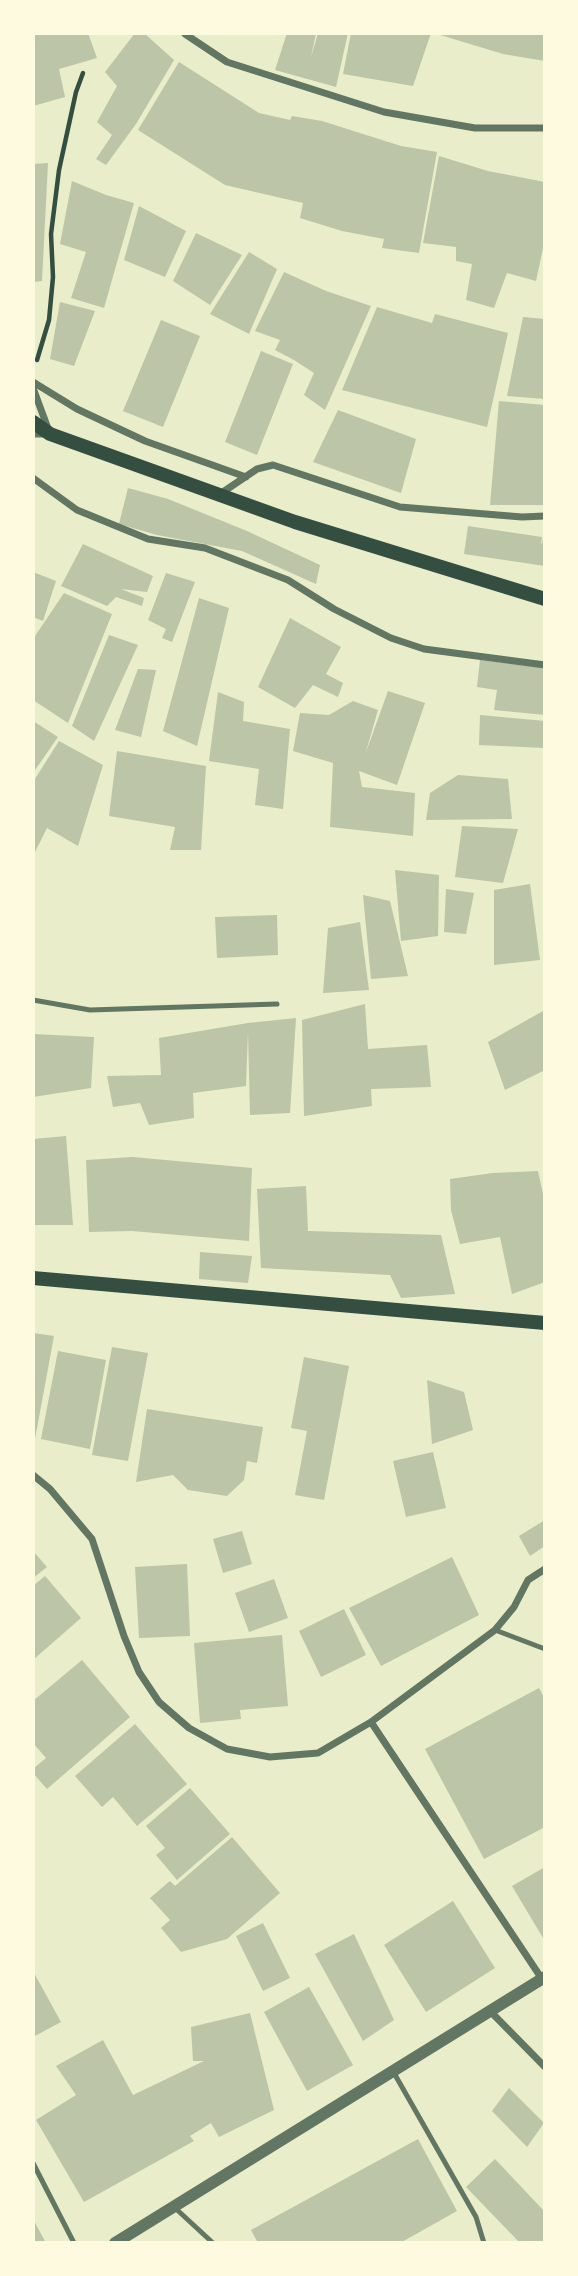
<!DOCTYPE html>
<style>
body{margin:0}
#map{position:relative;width:578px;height:2276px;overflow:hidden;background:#e9edc9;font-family:Poppins,sans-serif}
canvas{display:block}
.frame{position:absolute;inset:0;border:35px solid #fefae0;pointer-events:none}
</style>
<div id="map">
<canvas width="578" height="2276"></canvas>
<div class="frame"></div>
</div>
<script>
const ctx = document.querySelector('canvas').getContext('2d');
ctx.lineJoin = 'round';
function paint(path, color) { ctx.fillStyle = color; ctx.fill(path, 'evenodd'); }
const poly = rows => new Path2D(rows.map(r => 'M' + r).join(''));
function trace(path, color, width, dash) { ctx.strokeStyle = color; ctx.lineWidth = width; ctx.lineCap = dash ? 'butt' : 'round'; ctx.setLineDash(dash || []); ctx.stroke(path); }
const building = poly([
 [36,33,88,33,97,58,59,69,65,97,33,106,33,34],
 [135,33,144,33,174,60,136,124,106,165,96,159,112,135,97,122,117,86,105,72],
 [287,33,316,33,311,57,318,33,348,33,336,87,275,70],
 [351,33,431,33,413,86,343,74],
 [545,33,545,61,503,54,437,34],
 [179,62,259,113,290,120,292,116,322,121,401,146,437,152,419,253,382,248,384,239,342,231,300,218,303,203,225,185,138,130],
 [439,156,488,171,545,182,545,239,536,281,507,273,494,308,466,300,472,264,456,261,456,247,423,243],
 [48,163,42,281,33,282,33,164],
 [72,181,106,195,134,203,104,308,71,298,86,252,60,244],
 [139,206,186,231,165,277,124,260],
 [196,233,242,255,210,305,173,281],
 [249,252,277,269,249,334,210,314],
 [284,272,326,291,371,306,325,410,304,395,314,373,294,360,275,350,280,340,255,331],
 [60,302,95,311,74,366,50,359],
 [377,307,432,323,435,314,508,333,487,427,342,390],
 [523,317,545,319,545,399,507,396],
 [161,320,200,336,163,427,123,411],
 [261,351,293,364,257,455,225,442],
 [499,401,545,405,545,505,490,505],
 [338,410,416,439,401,493,313,462],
 [128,488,168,499,247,531,320,565,316,584,242,551,157,535,119,524],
 [468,526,542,537,541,545,545,534,545,566,464,554],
 [83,544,153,576,147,592,121,589,144,598,142,606,116,597,107,606,61,586],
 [33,572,56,581,43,621,33,617],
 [166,573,195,582,172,642,162,638,166,629,148,620],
 [64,593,112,614,68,723,33,700,33,639],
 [199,598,229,608,197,746,163,731],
 [290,618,341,647,326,674,343,683,338,697,313,685,295,708,258,687],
 [109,635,138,645,94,741,72,726],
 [480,660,545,668,545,715,494,710,497,690,477,687],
 [138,669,156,670,141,737,115,730],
 [388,691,425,703,397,785,359,771,362,787,415,793,413,836,330,827,333,763,293,751,300,713,329,715,353,701,378,710,365,755],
 [218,692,244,702,243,721,290,729,283,809,255,805,259,769,209,761],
 [480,715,545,721,545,748,479,745],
 [33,721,58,737,33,773],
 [59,741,103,765,78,846,47,828,33,856,33,782],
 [117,751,206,766,201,850,170,850,175,827,109,816],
 [458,775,508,779,512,819,426,820,430,793],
 [462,826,518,829,503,883,455,877],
 [395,870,439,875,438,936,401,941],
 [530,884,540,960,494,965,494,890],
 [446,889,474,893,466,934,444,932],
 [363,895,390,901,408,976,371,979],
 [277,915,278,955,217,958,215,917],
 [360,922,369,990,323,993,328,928],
 [365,1004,368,1049,427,1045,431,1087,371,1089,372,1106,304,1116,302,1020],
 [543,1011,545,1070,505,1090,488,1042],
 [296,1018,290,1113,250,1115,248,1032,246,1086,193,1093,194,1118,149,1125,140,1103,113,1107,107,1076,161,1075,159,1038,248,1023],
 [33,1034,94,1037,91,1088,33,1097],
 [66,1136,73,1225,33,1225,33,1139],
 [133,1157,252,1168,249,1241,132,1231,89,1232,86,1160],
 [538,1171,545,1203,545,1282,512,1294,500,1237,460,1244,451,1210,450,1179,493,1173],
 [306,1186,308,1231,441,1235,455,1294,401,1298,390,1275,261,1268,257,1189],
 [200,1252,252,1256,248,1283,199,1279],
 [33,1333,54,1336,35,1439,33,1439],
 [112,1347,148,1353,128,1461,92,1455],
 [58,1351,106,1360,90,1449,41,1439],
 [304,1357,349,1366,324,1500,295,1495,307,1431,291,1428],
 [427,1380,464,1392,473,1430,432,1444],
 [147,1409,263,1427,257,1463,247,1461,244,1480,227,1496,188,1490,173,1475,136,1482],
 [433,1452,446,1508,406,1517,393,1461],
 [545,1520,545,1546,530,1556,519,1536],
 [242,1531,252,1564,223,1573,213,1539],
 [33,1551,47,1567,33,1578],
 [452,1557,479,1615,381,1666,349,1608],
 [187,1564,190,1636,139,1638,135,1567],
 [45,1576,81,1618,33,1660,33,1586],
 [274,1579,288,1618,249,1632,235,1593],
 [344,1609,366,1655,321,1677,299,1631],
 [282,1635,288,1706,240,1710,241,1719,200,1723,194,1643],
 [82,1660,130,1717,47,1789,33,1773,33,1769,46,1758,33,1743,33,1701],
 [539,1688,545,1699,545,1827,484,1859,425,1749],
 [135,1724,187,1784,137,1826,113,1797,102,1807,75,1776],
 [190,1788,230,1834,177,1880,156,1855,165,1848,146,1826],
 [232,1837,280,1893,227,1939,181,1952,161,1928,170,1920,150,1898,170,1881,175,1886],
 [545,1867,545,1937,543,1938,512,1886],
 [453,1901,495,1968,426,2012,384,1945],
 [263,1923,290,1978,263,1991,236,1936],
 [354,1934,394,2020,363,2041,315,1954],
 [33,1971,61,2022,33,2037],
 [309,1987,353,2065,307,2091,264,2012],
 [250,2013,274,2110,219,2137,211,2123,190,2136,194,2141,84,2202,36,2120,76,2095,56,2066,103,2040,133,2095,204,2061,193,2061,191,2027],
 [509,2088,544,2123,527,2147,492,2111],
 [418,2139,457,2211,400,2243,258,2243,251,2230],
 [495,2159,545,2212,545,2243,520,2243,466,2187],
 [33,2219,46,2243,33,2243]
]);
const path = poly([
 [37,360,49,320,53,277,51,234,59,170,76,92,83,73]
]);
const service = poly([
 [33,1000,90,1010,277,1004],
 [495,1630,545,1649],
 [394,2073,476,2217,484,2243],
 [33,2163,74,2243],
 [174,2207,213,2243]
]);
const minor = poly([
 [185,34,227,62,384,112,475,128,545,128],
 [33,382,77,409,145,441,246,477],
 [33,388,50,434,33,434],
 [33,478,77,510,148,539,205,548,288,580,334,609,391,638,424,649,545,665],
 [220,494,257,469,273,465,400,507,522,517,545,516],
 [33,1475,50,1489,92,1539,124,1636,139,1672,159,1702,189,1728,227,1749,270,1757,318,1753,371,1722,495,1630,514,1607,528,1580,545,1569],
 [371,1722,542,1979],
 [491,2012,545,2067]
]);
const tertiary = poly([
 [115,2243,545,1977]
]);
const secondary = poly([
 [33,422,50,434,295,522,545,599],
 [33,1278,545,1323]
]);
paint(building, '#bcc5a7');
trace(path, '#344e41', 4.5);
trace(service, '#617663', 5);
trace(minor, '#617663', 7);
trace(tertiary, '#617663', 12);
trace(secondary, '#344e41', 14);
</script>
